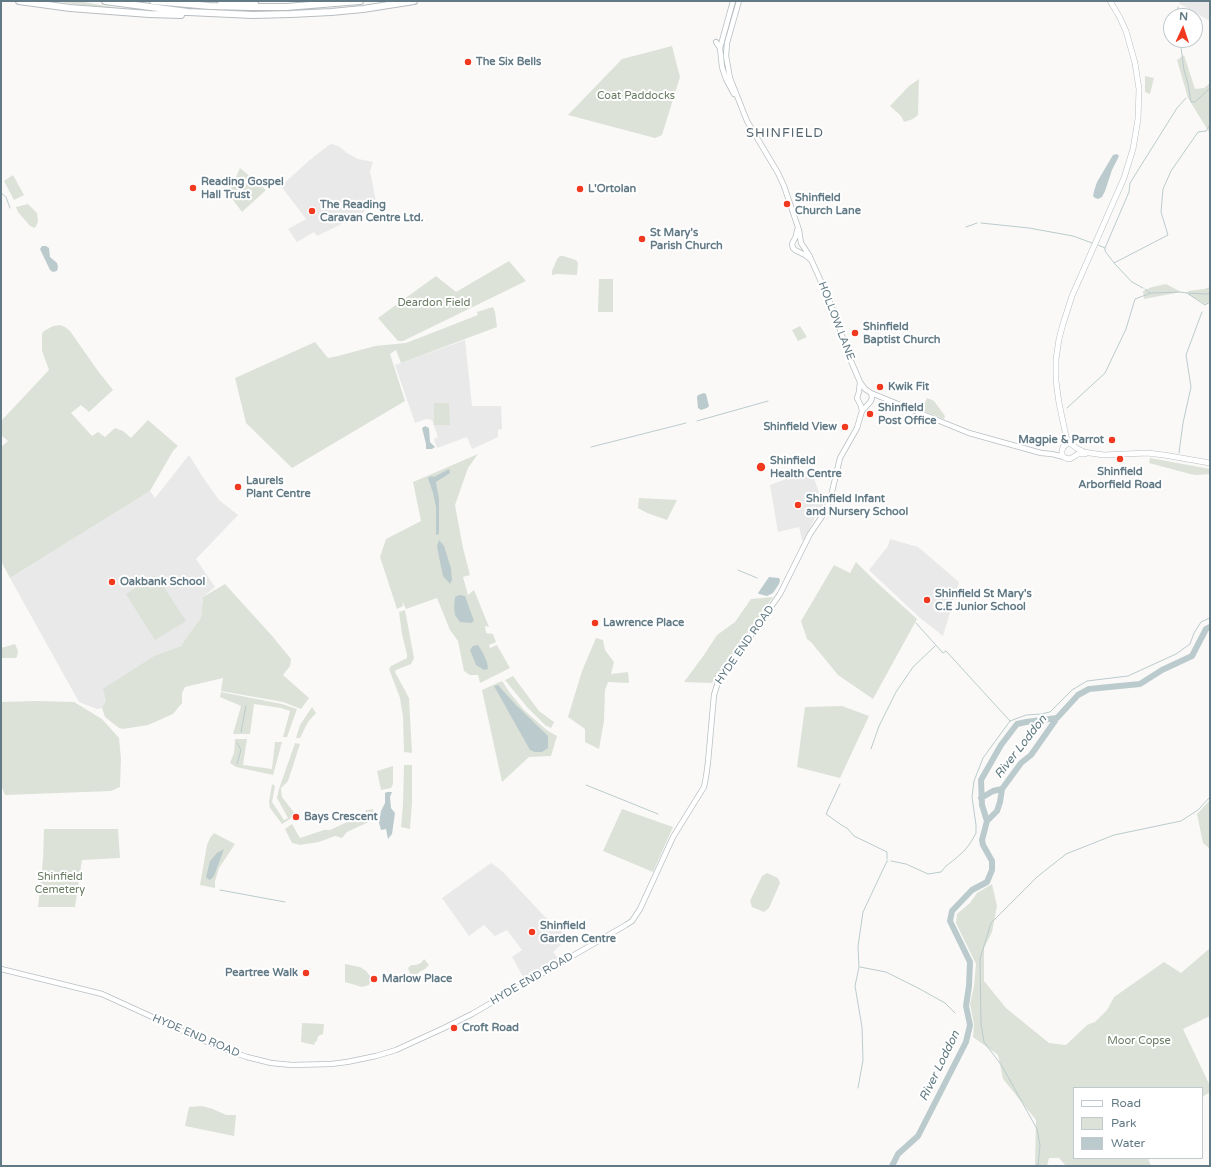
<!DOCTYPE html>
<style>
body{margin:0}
#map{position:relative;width:1211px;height:1167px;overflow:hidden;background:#faf9f7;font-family:"Varela Round",sans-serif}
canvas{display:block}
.frame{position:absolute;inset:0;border:2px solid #627a85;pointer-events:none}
.legend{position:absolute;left:1073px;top:1087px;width:130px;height:72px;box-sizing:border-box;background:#fff;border:1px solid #c0cace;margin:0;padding:5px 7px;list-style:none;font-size:12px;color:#627a85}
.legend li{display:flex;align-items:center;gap:8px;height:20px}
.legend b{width:20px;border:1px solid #c0cace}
.north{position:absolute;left:1163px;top:8px;width:40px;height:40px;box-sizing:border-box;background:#fff;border:1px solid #c0cace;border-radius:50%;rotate:3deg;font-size:11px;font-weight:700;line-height:16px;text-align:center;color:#627a85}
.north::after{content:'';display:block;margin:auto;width:14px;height:18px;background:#f13920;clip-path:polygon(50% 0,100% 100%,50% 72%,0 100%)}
</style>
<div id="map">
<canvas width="1211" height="1167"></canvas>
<div class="frame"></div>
<ul class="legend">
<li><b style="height:5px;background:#fff"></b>Road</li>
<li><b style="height:11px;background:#dce2d8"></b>Park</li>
<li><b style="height:11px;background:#bbcbcd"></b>Water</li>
</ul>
<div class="north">N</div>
</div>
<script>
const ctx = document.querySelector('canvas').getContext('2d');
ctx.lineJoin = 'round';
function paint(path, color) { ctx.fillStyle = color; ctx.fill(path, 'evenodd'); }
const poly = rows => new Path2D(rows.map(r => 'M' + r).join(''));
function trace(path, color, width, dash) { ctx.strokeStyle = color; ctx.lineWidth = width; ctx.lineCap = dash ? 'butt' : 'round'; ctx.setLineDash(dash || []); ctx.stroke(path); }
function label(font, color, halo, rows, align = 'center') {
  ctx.font = font + ' "Varela Round",sans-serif'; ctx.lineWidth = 4; ctx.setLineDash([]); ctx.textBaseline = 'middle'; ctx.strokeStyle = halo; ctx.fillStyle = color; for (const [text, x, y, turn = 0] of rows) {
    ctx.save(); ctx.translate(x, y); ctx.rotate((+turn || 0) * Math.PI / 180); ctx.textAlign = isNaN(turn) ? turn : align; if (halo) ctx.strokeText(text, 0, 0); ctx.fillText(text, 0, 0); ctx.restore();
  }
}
const built = poly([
 [1178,1,1210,1,1210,21,1180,4],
 [332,144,338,146,347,153,358,159,373,162,370,171,376,202,360,215,317,236,314,232,297,242,288,229,306,219,281,186,311,159,329,145],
 [465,340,472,406,501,406,502,429,498,430,498,437,472,449,467,437,437,448,434,439,438,437,432,420,426,419,415,423,395,365],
 [189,455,204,479,219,500,238,515,196,559,215,587,203,597,201,618,188,635,181,646,156,655,106,700,102,708,97,709,79,702,10,578,150,491,155,498],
 [811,470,824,507,824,510,817,513,804,540,802,540,799,527,778,532,770,485],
 [890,539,918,547,959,582,943,636,919,617,869,570,888,546],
 [491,863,502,871,545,917,553,923,568,938,553,952,560,961,525,980,512,957,522,950,507,930,495,936,484,925,469,936,442,898]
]);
const green = poly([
 [55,1,78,1,124,9,79,5],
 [672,46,680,77,662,135,655,138,568,115,622,59],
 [1184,55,1195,89,1204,88,1210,83,1209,132,1188,98,1177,60],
 [1145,76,1154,78,1150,94,1145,92],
 [919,79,918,115,913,119,904,122,901,116,890,106,909,86],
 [240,168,266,190,242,212,230,196,232,191,230,190],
 [13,175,24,195,14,200,4,181],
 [28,204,37,213,38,222,35,228,30,226,18,212,16,207],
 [560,256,563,256,576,260,578,263,577,275,557,274,552,275,552,271,557,259],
 [509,261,526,281,403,341,398,341,378,318,436,276,456,292],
 [599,279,613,279,613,312,598,312],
 [1166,284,1181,292,1144,299,1143,291,1152,287],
 [1210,287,1210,302,1205,304,1189,295,1188,291,1204,289],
 [493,307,495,312,497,327,401,363,396,350,390,354,405,401,292,468,246,423,235,378,315,342,328,358,338,356,375,346,406,343,478,315,477,312],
 [60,325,65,327,70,331,98,371,113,390,89,412,81,405,71,413,92,436,98,432,105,437,115,428,123,431,131,438,148,420,178,446,173,451,150,491,10,578,1,561,1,447,8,441,1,435,1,421,49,370,42,351,42,334,44,331,53,326],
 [800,326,807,337,798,341,792,330],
 [927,398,934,401,945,416,944,419,921,410],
 [434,403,449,403,450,425,434,425],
 [478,454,468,468,455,505,463,548,470,575,463,577,468,595,474,590,489,627,485,626,486,633,493,634,496,642,489,645,490,648,497,645,510,668,480,683,478,675,470,675,464,671,458,641,450,630,437,598,406,609,402,601,403,606,397,609,380,557,386,539,421,521,413,482],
 [1150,458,1210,469,1210,474,1196,475,1190,474,1149,463],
 [639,498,677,500,667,520,647,513,638,508],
 [856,562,873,579,917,619,873,699,838,675,811,642,807,639,801,621,834,565,850,573],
 [156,575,186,621,155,640,126,594],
 [225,584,273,637,291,659,290,666,283,675,309,698,301,709,283,702,221,691,223,678,185,687,182,693,182,703,173,714,148,725,123,729,119,728,105,717,102,708,106,700,103,689,156,655,181,646,188,635,201,618,203,597],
 [773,597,712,683,684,682,704,655,717,635,735,622,751,599],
 [405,610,414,658,411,664,396,670,395,672,409,698,412,753,404,752,403,717,400,698,389,669,391,666,407,658,407,655,402,634,399,612],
 [596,638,603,640,605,650,614,662,611,674,628,672,629,683,608,682,605,690,604,721,599,749,585,742,585,729,568,717,582,671],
 [15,644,18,651,17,657,15,658,2,658,1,648],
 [513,676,539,711,554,722,551,728,545,725,527,707,505,680],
 [502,681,510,693,524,710,541,725,548,731,557,736,551,756,529,757,502,782,482,690],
 [221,692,282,704,297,709,287,737,283,737,290,711,281,708,254,704,250,734,233,734,241,706,220,697],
 [37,701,74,702,102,719,119,738,121,759,120,787,111,791,5,795,1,785,1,702],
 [842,706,869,716,840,778,797,767,805,707],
 [312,707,316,713,308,722,300,738,296,738,300,725],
 [235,739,247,739,243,765,272,769,275,742,282,742,273,775,236,767,230,763,234,753],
 [295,743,300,744,288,781,281,788,282,797,296,815,282,824,270,808,269,802,272,784,275,786,272,802,284,820,288,818,277,798,279,789],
 [404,765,412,765,412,802,410,829,401,827,403,804],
 [393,766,393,784,391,788,381,790,377,771],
 [1210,800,1210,849,1203,843,1197,814],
 [373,809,375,819,347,832,342,838,335,836,319,842,300,845,292,843,285,829,292,824,300,838,324,830,330,830,356,818,367,810],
 [622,809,673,827,653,872,603,851],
 [44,829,118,829,120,858,82,860,75,907,38,907,43,859],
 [214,833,235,844,219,868,215,881,215,888,200,885,207,845,210,838],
 [767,873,778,878,780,883,769,908,764,912,752,907,750,901,762,876],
 [992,884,997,906,992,932,984,948,984,981,1006,1008,1049,1043,1066,1045,1087,1025,1095,1022,1107,1010,1114,997,1164,962,1181,973,1210,948,1210,1016,1183,1029,1210,1086,1210,1092,1202,1097,1202,1088,1074,1088,1074,1158,1148,1158,1151,1166,1066,1166,1059,1158,1049,1158,1047,1166,1035,1166,1036,1120,1003,1079,998,1055,973,1037,974,1024,970,1004,974,986,976,964,956,923,957,914,970,903,977,893],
 [424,959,429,965,425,969,419,972,414,979,410,973,408,968,411,965,416,965,421,963],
 [345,964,360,967,366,971,371,977,369,985,362,987,345,982],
 [302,1023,324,1024,323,1034,318,1036,317,1041,315,1042,314,1045,301,1042],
 [202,1106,213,1109,226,1115,236,1115,234,1136,185,1126,189,1107]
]);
const water = poly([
 [1117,154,1119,156,1112,170,1105,191,1102,197,1098,199,1095,198,1093,196,1094,191,1097,182,1113,155],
 [42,246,46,246,49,248,50,257,57,263,58,267,57,271,53,272,50,270,40,249],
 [704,393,706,394,709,406,707,408,701,410,698,408,697,397,698,395],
 [425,426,429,428,430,442,435,447,432,449,426,449,426,444,422,428],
 [449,469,450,473,436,482,439,499,439,534,437,535,436,534,436,507,433,493,428,478,431,476,434,477],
 [439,540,444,546,451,568,452,580,450,584,443,576,439,557,437,546],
 [769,577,779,578,780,580,779,584,773,593,767,596,759,594,758,593],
 [459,595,465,596,474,621,471,623,460,622,455,615,454,607,455,597],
 [478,645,483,653,487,662,488,669,484,670,476,665,470,650,473,646],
 [498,685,515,704,548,736,548,748,542,752,535,752,530,750,494,686],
 [387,792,392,792,390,797,391,808,395,813,392,834,388,839,386,829,381,830,379,823,381,811,385,803,385,793],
 [224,849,214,876,210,880,208,879,206,877,210,861,217,853]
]);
const stream = poly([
 [1178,7,1178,16],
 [1180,40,1184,70,1188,84,1191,102,1195,102,1210,88],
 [1,193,6,197,10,208],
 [981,223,1029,228,1073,236,1092,243],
 [966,227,977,223],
 [1098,245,1105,248,1105,251,1114,263],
 [1105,248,1129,192,1130,183,1177,108,1186,98],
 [1143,288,1132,282,1114,263,1168,235,1161,212,1163,189,1171,171,1198,132,1206,131,1210,124],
 [1145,289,1150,293],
 [1187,293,1207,294,1210,293],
 [1067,408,1105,373,1126,329,1135,299,1151,293,1180,292,1187,293,1205,305,1210,302],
 [697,421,768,401],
 [591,447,686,423],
 [1179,453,1183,423,1191,387,1186,355,1202,312],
 [738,570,757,578],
 [916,623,943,653,946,651,1010,721],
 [241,732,246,706],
 [871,749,879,726,896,692,913,667,935,646],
 [237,764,241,750,237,743],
 [840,784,826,814,840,824,848,829,854,836,887,852,887,859],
 [586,785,658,814],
 [891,861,906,864,928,874,941,872,946,866,954,860,965,850,971,842,976,833,976,825,972,797,974,781,983,758,1010,721,1026,715,1041,714,1050,712,1072,690,1087,681,1128,676,1176,654,1190,644,1194,633,1201,622,1210,618],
 [220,890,285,902],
 [860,967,886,972,918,988,945,1003,955,1013],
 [858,1088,863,1060,862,1027,855,986,859,967,858,946,863,912,887,861,888,861],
 [1038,1166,1040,1145,1037,1129,1002,1066,984,1042,981,1024,980,959,991,923,1037,877,1066,854,1114,835,1181,821,1198,810,1210,797]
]);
const river = poly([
 [981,798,993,791,1002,789],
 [987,821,997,811,1000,802,1002,789,1021,763,1031,755,1057,718,1078,695,1089,689,1140,684,1162,670,1192,656,1206,629,1210,627],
 [892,1166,898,1154,918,1136,966,1042,970,1025,966,1006,969,986,970,962,950,921,952,911,972,890,987,882,992,870,992,861,983,845,982,840,987,821,982,805,981,780,1001,745,1017,724,1026,722,1057,718]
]);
const secondary = poly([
 [733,1,720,48,722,67,726,79,734,94],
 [739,1,727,43,726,56,730,78,747,121,778,173,784,186,799,230,801,243,809,255,828,297,839,327,851,361,860,382,865,389,871,393,969,433,1041,453,1052,454,1064,457],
 [716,42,720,48],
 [797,230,796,236,792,244,793,248,795,250,805,255,810,259],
 [860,382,859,392,857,398,861,406,862,411],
 [1,969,102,994,218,1047,247,1057,271,1063,292,1065,331,1064,347,1062,376,1056,396,1050,444,1028,472,1014,626,925,632,921,640,909,673,837,704,787,706,777,708,762,714,695,718,682,780,594,810,534,825,512,831,496,840,458,857,428,862,411,871,401,872,397,871,393]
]);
const primary = poly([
 [1066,437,1069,442,1076,448,1084,452,1090,453,1104,455,1147,453,1164,455,1210,463],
 [1066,445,1063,447,1062,451,1062,455,1065,458,1070,459,1078,454,1085,454],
 [1064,446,1066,436,1059,403,1056,381,1056,359,1059,339,1063,324,1072,296,1124,178,1133,149,1138,119,1139,89,1135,63,1126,31,1119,16,1110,1]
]);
const motorway = poly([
 [19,1,70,8,149,14,181,15],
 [105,1,188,12,253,15,291,14,331,12,363,9,414,1],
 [153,1,210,6,252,7,286,7,360,1],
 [221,1,255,4]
]);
const markers = [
 [468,62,4,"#f13920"],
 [193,188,4,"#f13920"],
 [580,189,4,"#f13920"],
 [787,204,4,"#f13920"],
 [312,211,4,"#f13920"],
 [642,239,4,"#f13920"],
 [855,333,4,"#f13920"],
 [880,387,4,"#f13920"],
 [870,414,4,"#f13920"],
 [845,427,4,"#f13920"],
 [1112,440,4,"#f13920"],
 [1120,459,4,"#f13920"],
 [761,467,5,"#f13920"],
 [238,487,4,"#f13920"],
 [798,505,4,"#f13920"],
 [112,582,4,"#f13920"],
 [927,600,4,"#f13920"],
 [595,623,4,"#f13920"],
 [296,817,4,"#f13920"],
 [532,932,4,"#f13920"],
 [306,973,4,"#f13920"],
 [374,979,4,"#f13920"],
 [454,1028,4,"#f13920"]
];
const poiNames = [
 ["The Six Bells",476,62],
 ["Reading Gospel",201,182],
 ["Hall Trust",201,195],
 ["L'Ortolan",588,189],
 ["Shinfield",795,198],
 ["Church Lane",795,211],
 ["The Reading",320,205],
 ["Caravan Centre Ltd.",320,218],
 ["St Mary's",650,233],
 ["Parish Church",650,246],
 ["Shinfield",863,327],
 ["Baptist Church",863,340],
 ["Kwik Fit",888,387],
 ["Shinfield",878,408],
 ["Post Office",878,421],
 ["Shinfield View",837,427,"right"],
 ["Magpie & Parrot",1104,440,"right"],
 ["Shinfield",770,461],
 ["Health Centre",770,474],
 ["Shinfield",1120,472,"center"],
 ["Arborfield Road",1120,485,"center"],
 ["Laurels",246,481],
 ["Plant Centre",246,494],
 ["Shinfield Infant",806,499],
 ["and Nursery School",806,512],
 ["Oakbank School",120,582],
 ["Shinfield St Mary's",935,594],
 ["C.E Junior School",935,607],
 ["Lawrence Place",603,623],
 ["Bays Crescent",304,817],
 ["Shinfield",540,926],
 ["Garden Centre",540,939],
 ["Peartree Walk",298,973,"right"],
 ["Marlow Place",382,979],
 ["Croft Road",462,1028]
];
const parkNames = [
 ["Coat Paddocks",636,96],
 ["Deardon Field",434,303],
 ["Shinfield",60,877],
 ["Cemetery",60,890],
 ["Moor Copse",1139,1041]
];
const streetNames = [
 ["HOLLOW LANE",836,321,69],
 ["HYDE END ROAD",745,645,-55],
 ["HYDE END ROAD",532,979,-30],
 ["HYDE END ROAD",196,1036,23]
];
const waterNames = [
 ["River Loddon",1021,747,-52],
 ["River Loddon",940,1066,-64]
];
const quarterNames = [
 ["SHINFIELD",785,134]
];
paint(built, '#e8e9e8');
paint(green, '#dce2d8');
paint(water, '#bbcbcd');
trace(stream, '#bbcbcd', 1);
trace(river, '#bbcbcd', 6);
trace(secondary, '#b7bfc3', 6);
trace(primary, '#b8bfc2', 6);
trace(motorway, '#b8bdc0', 8);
trace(secondary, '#fff', 4.5);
trace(primary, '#fff', 5);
trace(motorway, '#fff', 6);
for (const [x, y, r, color] of markers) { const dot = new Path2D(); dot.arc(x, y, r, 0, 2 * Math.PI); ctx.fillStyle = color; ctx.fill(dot); trace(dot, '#fff', 1.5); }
label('bold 11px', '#627a85', '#fff', poiNames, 'left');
label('11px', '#697b62', '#fff', parkNames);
label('11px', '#627a85', '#fff', streetNames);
label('italic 12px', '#5e787e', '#fff', waterNames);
ctx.letterSpacing = '1px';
label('13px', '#55666f', '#fff', quarterNames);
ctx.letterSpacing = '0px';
</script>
